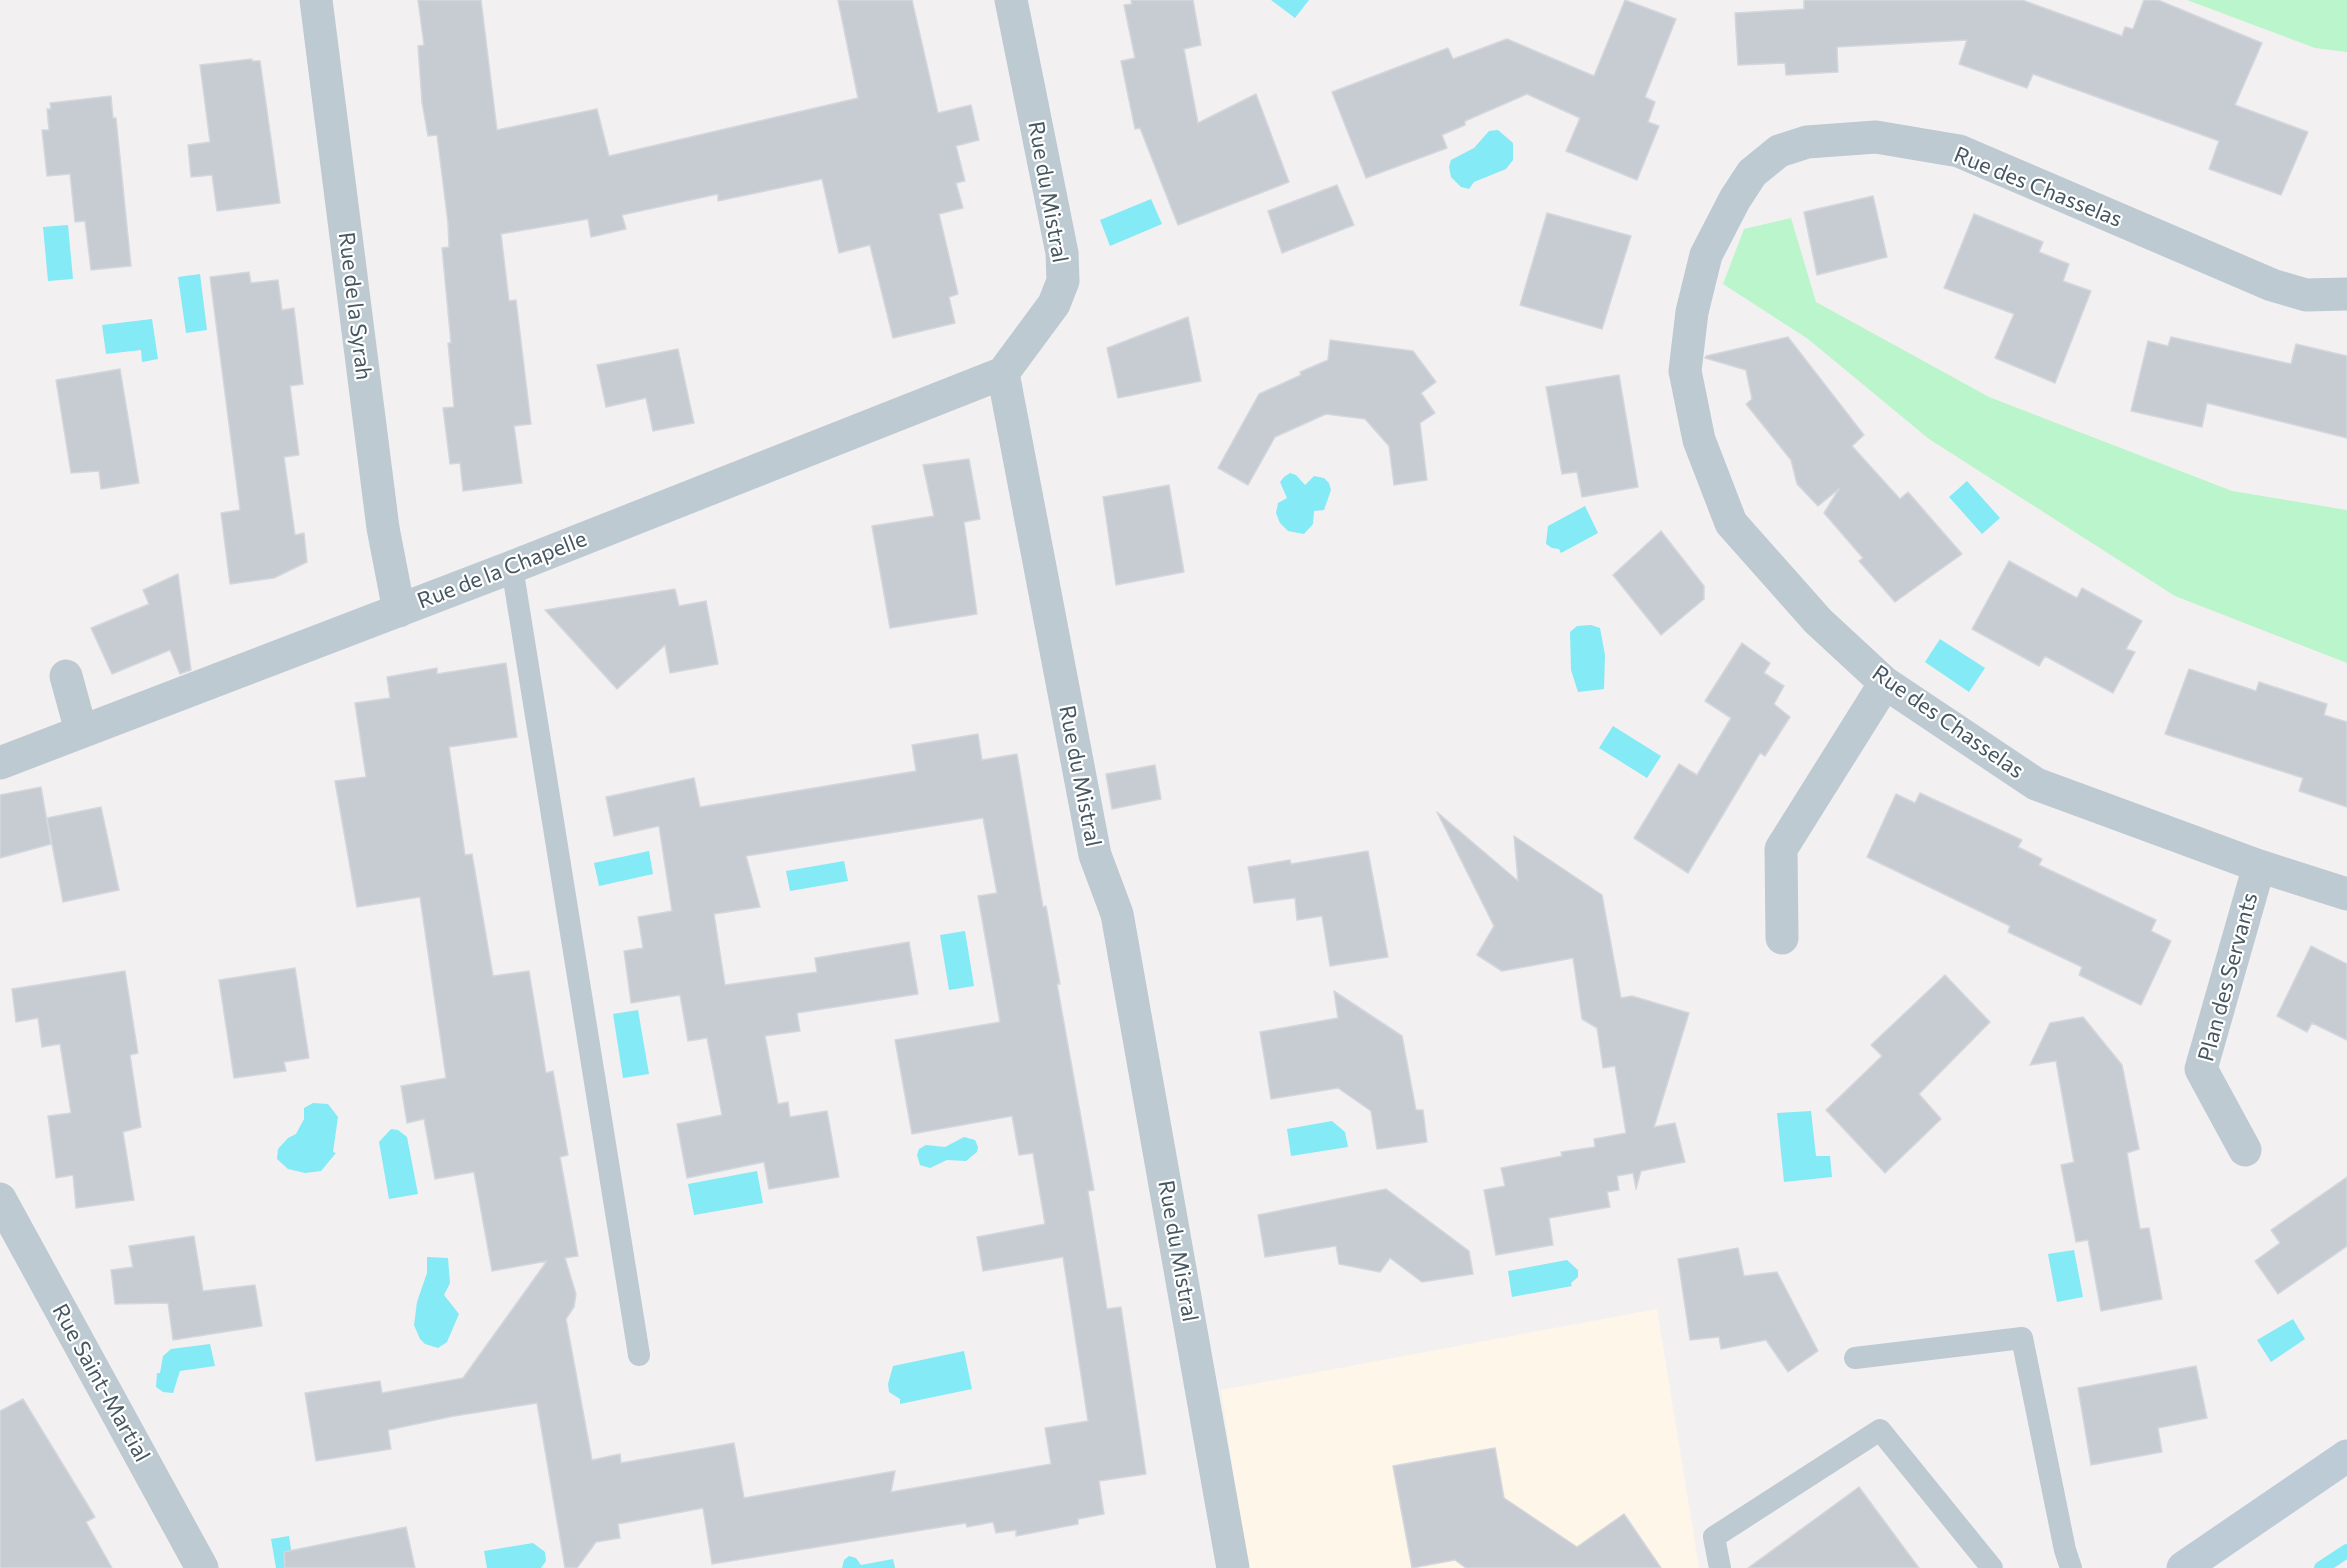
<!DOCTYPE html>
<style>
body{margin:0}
canvas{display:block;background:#f3f0f1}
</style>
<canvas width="2347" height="1568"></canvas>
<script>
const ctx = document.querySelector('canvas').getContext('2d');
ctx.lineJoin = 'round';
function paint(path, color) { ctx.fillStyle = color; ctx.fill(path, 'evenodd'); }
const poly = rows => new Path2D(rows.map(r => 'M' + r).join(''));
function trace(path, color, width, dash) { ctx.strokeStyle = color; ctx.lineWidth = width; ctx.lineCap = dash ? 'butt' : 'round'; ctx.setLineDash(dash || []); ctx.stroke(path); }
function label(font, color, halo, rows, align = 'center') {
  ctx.font = font + ' Commissioner,sans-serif'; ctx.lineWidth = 4.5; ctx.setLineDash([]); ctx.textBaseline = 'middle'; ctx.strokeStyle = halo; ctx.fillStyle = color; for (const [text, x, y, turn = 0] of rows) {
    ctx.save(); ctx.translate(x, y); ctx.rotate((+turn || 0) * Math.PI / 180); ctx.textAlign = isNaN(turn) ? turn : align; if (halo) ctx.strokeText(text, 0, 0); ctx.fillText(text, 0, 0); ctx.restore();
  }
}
const commercial = poly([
 [1657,1309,1699,1568,1248,1568,1221,1390]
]);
const green = poly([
 [2187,0,2347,0,2347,52,2315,48],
 [1791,218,1816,302,1989,397,2232,491,2347,510,2347,663,2175,596,1929,439,1808,339,1723,284,1744,229]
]);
const water = poly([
 [1271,0,1309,0,1295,18],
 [1498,130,1513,143,1513,160,1506,169,1474,182,1469,189,1461,187,1451,177,1449,167,1451,160,1474,148,1489,131],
 [1151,199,1162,224,1110,246,1100,220],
 [68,225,73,279,48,281,43,227],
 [200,274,207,330,186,333,178,277],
 [152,319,158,359,142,362,141,350,106,354,102,325],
 [1290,473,1296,475,1305,485,1314,476,1324,478,1329,483,1331,490,1324,510,1314,511,1313,524,1304,534,1288,531,1280,523,1276,513,1278,503,1287,498,1280,482,1284,477],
 [1967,481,2000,518,1982,534,1949,497],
 [1585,506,1598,533,1561,553,1559,549,1552,548,1546,544,1548,526],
 [1591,625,1600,628,1605,655,1604,689,1578,692,1571,670,1570,632,1577,626],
 [1940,639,1985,668,1969,692,1925,662],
 [1613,726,1661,756,1647,778,1599,748],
 [649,851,653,874,599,886,594,863],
 [844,861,848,881,790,891,786,871],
 [965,931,974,986,949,990,940,935],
 [638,1010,649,1074,623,1078,613,1014],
 [313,1103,328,1104,338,1117,333,1152,336,1153,321,1171,305,1173,288,1169,277,1159,278,1149,288,1138,296,1134,304,1119,304,1108],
 [1811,1111,1816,1156,1830,1156,1832,1177,1784,1182,1777,1113],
 [1332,1121,1345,1132,1348,1147,1291,1156,1287,1129],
 [391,1129,398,1130,407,1137,418,1194,389,1199,379,1142],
 [964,1137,975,1140,978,1147,977,1152,966,1161,947,1160,930,1168,920,1165,917,1155,919,1149,926,1145,945,1147],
 [757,1171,763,1203,694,1215,688,1184],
 [2074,1250,2083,1297,2057,1302,2048,1254],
 [427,1257,448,1258,450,1283,444,1295,459,1314,447,1342,438,1348,425,1344,420,1339,414,1325,417,1302,427,1273],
 [1567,1260,1578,1270,1578,1277,1571,1283,1572,1286,1512,1297,1508,1271],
 [2293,1319,2305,1339,2271,1362,2257,1340],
 [210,1344,215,1366,180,1371,173,1393,163,1392,156,1387,157,1373,160,1373,163,1356,171,1349],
 [964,1351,972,1389,900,1404,900,1399,889,1392,888,1384,893,1366],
 [289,1536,294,1568,276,1568,271,1539],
 [533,1543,545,1552,546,1561,541,1568,487,1568,484,1551],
 [849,1556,856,1558,861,1565,893,1559,895,1568,842,1568,844,1560]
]);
const stream = poly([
 [2321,1568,2347,1551]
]);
const building = poly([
 [418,0,481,0,497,130,597,109,609,156,858,98,838,0,912,0,938,113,971,105,979,140,956,146,965,181,956,183,963,208,939,214,958,294,949,297,955,323,893,338,870,245,839,253,822,179,718,201,718,194,622,215,626,229,591,237,588,219,501,234,509,301,516,300,531,424,514,426,522,483,463,491,460,463,450,464,443,408,454,407,448,343,451,343,442,248,449,247,448,223,437,135,428,136,422,102,418,46,424,45,418,0],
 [1131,0,1193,0,1201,45,1184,49,1198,123,1256,94,1289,182,1178,225,1140,128,1135,129,1121,61,1135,58,1124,5,1132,4,1131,0],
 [1625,0,1676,19,1645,97,1655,102,1648,122,1659,126,1637,180,1566,151,1580,118,1527,94,1465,121,1465,125,1442,135,1447,148,1366,178,1332,92,1448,48,1453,59,1507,39,1594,76,1625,0],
 [1804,0,2022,0,2122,36,2125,27,2133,29,2144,0,2158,0,2262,43,2235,105,2308,132,2281,195,2209,169,2219,141,2033,74,2027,88,1959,64,1967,40,1837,47,1838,72,1786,75,1785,63,1738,65,1735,13,1804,9,1804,0],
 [252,59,252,61,260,61,280,203,217,211,212,175,191,177,188,145,210,142,200,65,252,59],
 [111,96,113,118,116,118,131,266,91,270,85,221,75,222,70,174,47,176,42,130,49,130,47,109,51,109,50,103,111,96],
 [1337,185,1354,225,1282,253,1268,211,1337,185],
 [1873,196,1887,257,1817,275,1804,212,1873,196],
 [1547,213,1631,236,1602,329,1520,305,1547,213],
 [1974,214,2043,242,2039,252,2069,264,2063,281,2091,291,2055,383,1995,358,2014,314,1944,288,1974,214],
 [249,272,251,283,278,280,282,310,294,308,303,384,290,386,299,455,284,457,295,535,304,533,307,562,274,578,230,584,221,513,240,510,210,277,249,272],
 [1188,317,1201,381,1118,398,1107,348,1188,317],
 [1788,337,1864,435,1852,446,1900,499,1908,492,1962,554,1895,602,1859,561,1863,558,1824,513,1839,489,1818,506,1797,484,1791,460,1746,404,1752,399,1746,370,1705,358,1706,356,1788,337],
 [2171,337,2291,364,2296,344,2347,356,2347,438,2207,403,2202,427,2131,411,2148,341,2168,346,2171,337],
 [1330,340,1413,351,1436,382,1421,393,1435,413,1420,423,1427,480,1394,485,1389,446,1365,419,1326,414,1275,437,1248,485,1218,468,1259,394,1301,375,1300,372,1328,360,1330,340],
 [678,349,694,423,653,431,646,398,606,407,597,365,678,349],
 [120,369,139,483,101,489,99,471,71,473,56,380,120,369],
 [1619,375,1638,487,1582,497,1577,472,1562,474,1546,387,1619,375],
 [969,459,980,519,964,522,977,614,890,628,872,526,934,516,923,465,969,459],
 [1169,485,1184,572,1116,585,1103,497,1169,485],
 [1661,531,1704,586,1704,599,1661,635,1613,575,1661,531],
 [2009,561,2077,598,2082,588,2142,621,2126,649,2135,652,2113,693,2045,656,2039,666,1972,629,2009,561],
 [178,574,191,670,180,674,170,650,112,674,91,628,149,604,143,590,178,574],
 [675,589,679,606,706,601,718,664,670,673,665,645,617,689,545,610,675,589],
 [1742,643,1770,663,1764,673,1784,686,1774,704,1790,717,1765,756,1760,753,1688,873,1634,838,1679,764,1697,775,1731,718,1705,701,1742,643],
 [506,663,517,737,449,747,465,855,472,854,493,976,529,971,546,1073,553,1071,568,1155,560,1157,578,1256,565,1258,576,1294,574,1307,566,1319,592,1460,620,1454,621,1463,734,1443,744,1498,895,1471,891,1492,1051,1464,1045,1428,1088,1421,1063,1257,983,1271,977,1237,1045,1224,1033,1153,1019,1155,1012,1116,912,1134,895,1040,1000,1022,978,896,997,893,983,818,746,856,760,907,714,914,725,985,817,972,815,958,909,942,918,994,797,1013,800,1031,765,1036,778,1104,788,1102,790,1117,827,1111,839,1177,769,1189,764,1162,687,1178,677,1124,722,1115,707,1038,688,1041,680,995,631,1003,624,951,643,948,638,917,672,911,659,826,614,836,606,797,694,778,700,807,916,771,912,745,978,734,982,760,1017,754,1043,907,1046,906,1060,984,1057,984,1094,1190,1088,1191,1107,1309,1121,1307,1146,1474,1099,1481,1104,1514,1078,1519,1078,1524,1016,1536,1016,1530,996,1533,993,1522,967,1527,966,1523,712,1564,703,1508,618,1524,620,1538,596,1542,577,1568,565,1568,537,1403,454,1416,388,1430,391,1449,316,1461,305,1393,380,1381,382,1393,463,1378,547,1261,492,1271,474,1172,435,1179,424,1119,407,1123,401,1086,446,1078,420,897,357,907,335,781,366,777,355,703,390,698,387,677,437,668,437,674,506,663],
 [2189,669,2256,691,2259,682,2327,704,2324,715,2347,722,2347,807,2299,791,2303,778,2165,734,2189,669],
 [1155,765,1161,799,1112,809,1106,774,1155,765],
 [41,787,51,844,0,858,0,795,41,787],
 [1920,793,2022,840,2018,847,2042,859,2039,865,2156,920,2151,931,2171,941,2141,1005,2079,975,2082,967,2008,932,2010,926,1867,857,1896,794,1915,803,1920,793],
 [101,807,119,890,63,902,47,818,101,807],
 [1437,812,1518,881,1514,836,1602,895,1621,998,1632,996,1689,1013,1654,1127,1675,1123,1685,1162,1641,1171,1636,1189,1633,1173,1617,1176,1619,1190,1607,1192,1610,1207,1549,1218,1553,1245,1496,1255,1484,1190,1505,1186,1501,1168,1562,1156,1561,1152,1595,1147,1594,1139,1626,1133,1615,1066,1603,1068,1597,1028,1582,1019,1573,958,1502,971,1477,955,1494,926,1437,812],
 [1368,851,1388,957,1330,966,1322,916,1297,920,1295,898,1254,903,1248,867,1290,860,1291,864,1368,851],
 [2311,946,2347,964,2347,1040,2312,1023,2307,1032,2277,1016,2311,946],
 [295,968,309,1058,284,1062,286,1071,234,1078,219,980,295,968],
 [125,971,138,1053,130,1055,141,1127,123,1132,134,1200,76,1208,73,1175,56,1178,48,1116,71,1113,60,1044,42,1047,38,1018,16,1022,12,989,125,971],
 [1945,975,1990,1022,1919,1094,1941,1119,1885,1173,1826,1110,1882,1056,1871,1045,1945,975],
 [1334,991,1402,1036,1416,1110,1423,1110,1427,1142,1377,1149,1371,1111,1338,1088,1271,1099,1260,1032,1338,1018,1334,991],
 [2083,1017,2122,1065,2139,1149,2127,1153,2140,1229,2149,1228,2162,1299,2101,1311,2088,1240,2076,1242,2061,1165,2074,1162,2056,1061,2030,1065,2050,1023,2083,1017],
 [2347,1177,2347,1246,2278,1294,2255,1261,2280,1243,2271,1230,2347,1177],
 [1386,1189,1469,1251,1473,1274,1422,1282,1390,1258,1380,1272,1339,1264,1336,1246,1265,1257,1258,1215,1386,1189],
 [194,1236,203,1291,255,1285,262,1326,173,1340,168,1303,115,1304,111,1270,133,1267,129,1246,194,1236],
 [1738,1248,1744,1276,1777,1272,1818,1351,1788,1372,1766,1340,1721,1349,1719,1337,1690,1340,1678,1259,1738,1248],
 [2196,1366,2207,1418,2158,1428,2162,1452,2091,1465,2078,1388,2196,1366],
 [23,1399,95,1517,86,1522,112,1568,0,1568,0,1411,23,1399],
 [1495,1448,1504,1498,1577,1547,1624,1514,1661,1568,1466,1568,1455,1560,1412,1568,1393,1466,1495,1448],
 [1859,1487,1919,1568,1748,1568,1859,1487],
 [406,1527,415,1568,285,1568,284,1552,406,1527]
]);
const service = poly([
 [512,567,639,1355],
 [1855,1358,2022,1338,2065,1550,2071,1568],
 [1720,1568,1714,1537,1880,1430,1992,1568]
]);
const minor = poly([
 [316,0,383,528,399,611],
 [1011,0,1062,253,1063,281,1054,304,1003,373,1095,855,1117,914,1233,1568],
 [2347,294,2306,295,2272,285,1959,151,1876,137,1807,142,1779,151,1752,173,1735,199,1706,255,1692,312,1685,371,1699,440,1731,523,1818,621,1885,683,2036,784,2259,866,2347,894],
 [66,676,81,731],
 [0,763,512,567,1003,373],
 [1782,938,1781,849,1885,683],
 [2245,1150,2201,1069,2259,866],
 [0,1199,202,1568]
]);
const secondary = poly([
 [2183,1568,2347,1456]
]);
const streetNames = [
 ["Rue des Chasselas",2038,187,22],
 ["Rue du Mistral",1048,192,80],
 ["Rue de la Syrah",355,306,83],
 ["Rue de la Chapelle",502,570,-21],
 ["Rue des Chasselas",1948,722,35],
 ["Rue du Mistral",1080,776,79],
 ["Plan des Servants",2228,977,-75],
 ["Rue du Mistral",1178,1251,80],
 ["Rue Saint-Martial",101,1383,61]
];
paint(commercial, '#fef6e9');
paint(green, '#bbf5cb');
paint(water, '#83eaf6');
trace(stream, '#83eaf6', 14);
paint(building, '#c7ccd2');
trace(building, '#d4d7dd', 1.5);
trace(service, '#bdcad2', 22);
trace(minor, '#bdcad2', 33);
trace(secondary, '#bccbd6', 33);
label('22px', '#465761', '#fff', streetNames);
</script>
